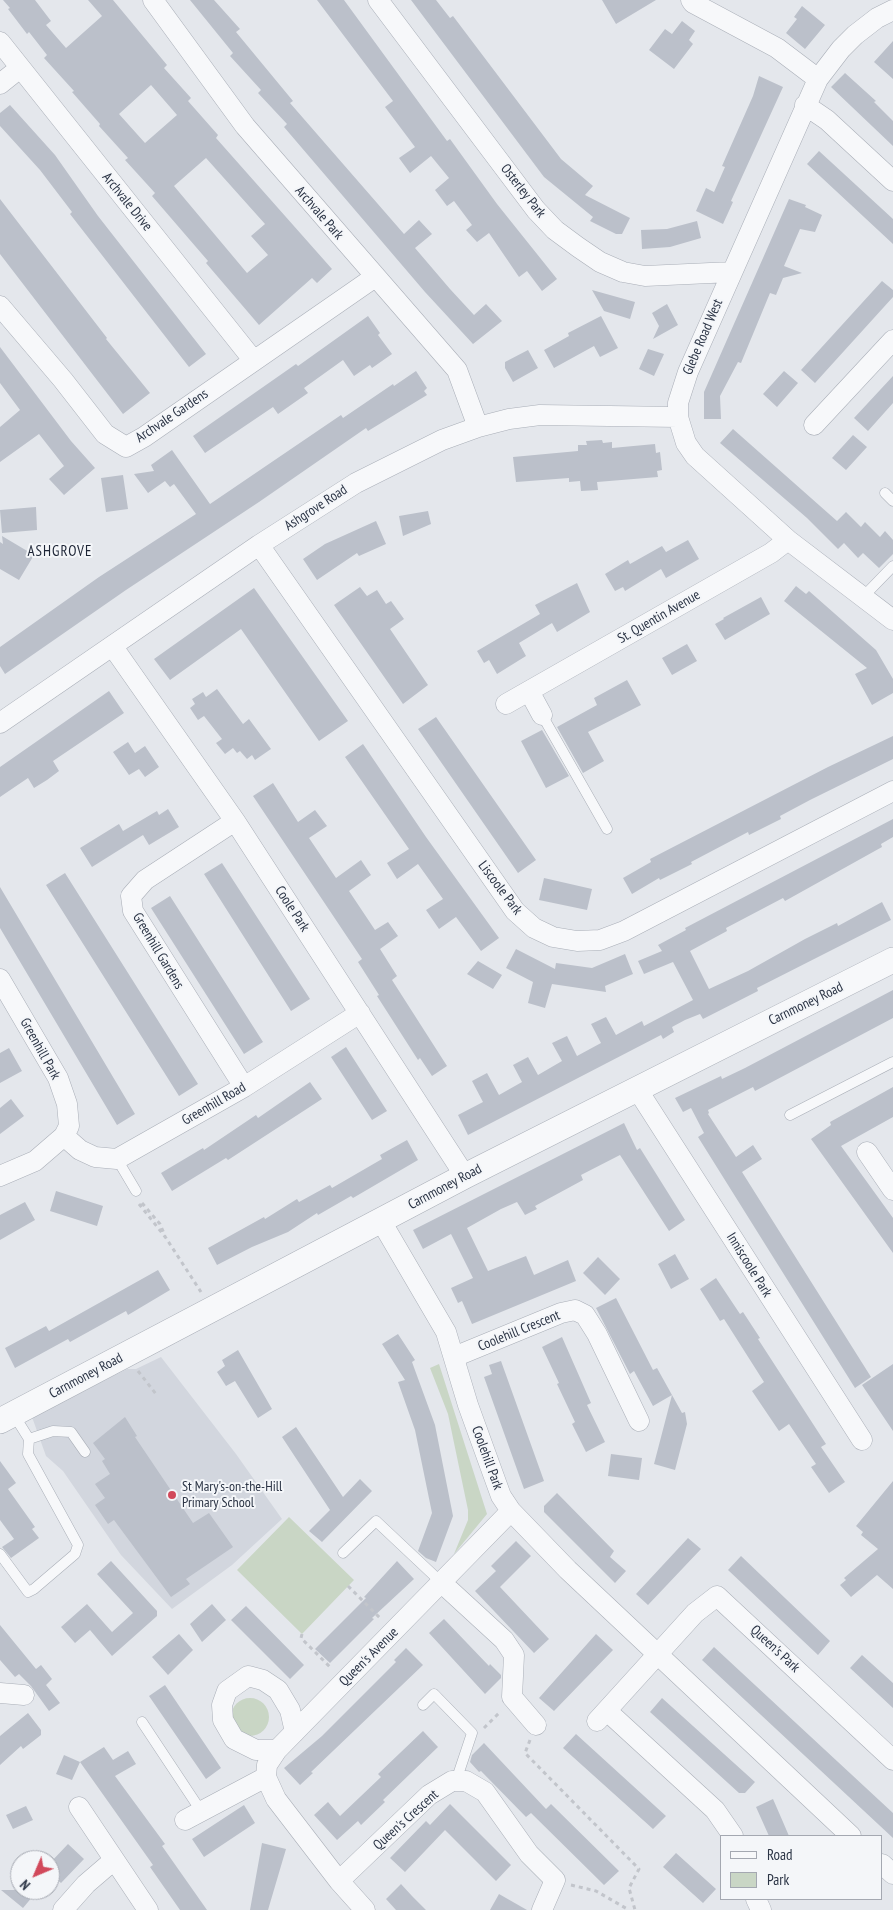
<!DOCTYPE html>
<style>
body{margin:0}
#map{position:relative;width:893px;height:1910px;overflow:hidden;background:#e4e7ec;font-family:"PT Sans Narrow",sans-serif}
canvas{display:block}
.legend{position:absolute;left:720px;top:1835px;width:162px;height:65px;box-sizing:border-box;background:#f4f6f9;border:1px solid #a4a8b1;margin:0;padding:6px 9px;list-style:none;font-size:15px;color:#2b3445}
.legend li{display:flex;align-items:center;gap:10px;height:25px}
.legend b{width:25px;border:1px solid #a4a8b1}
.north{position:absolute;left:10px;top:1850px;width:50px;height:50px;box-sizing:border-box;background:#f4f6f9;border:1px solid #a4a8b1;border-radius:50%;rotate:225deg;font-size:14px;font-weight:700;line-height:20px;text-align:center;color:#2b3445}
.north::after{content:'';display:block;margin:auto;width:18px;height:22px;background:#d1495b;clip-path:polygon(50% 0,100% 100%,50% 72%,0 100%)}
</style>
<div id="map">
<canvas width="893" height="1910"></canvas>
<ul class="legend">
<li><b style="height:6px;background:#f7f8fa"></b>Road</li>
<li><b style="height:14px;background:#c9d6c5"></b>Park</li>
</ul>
<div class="north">N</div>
</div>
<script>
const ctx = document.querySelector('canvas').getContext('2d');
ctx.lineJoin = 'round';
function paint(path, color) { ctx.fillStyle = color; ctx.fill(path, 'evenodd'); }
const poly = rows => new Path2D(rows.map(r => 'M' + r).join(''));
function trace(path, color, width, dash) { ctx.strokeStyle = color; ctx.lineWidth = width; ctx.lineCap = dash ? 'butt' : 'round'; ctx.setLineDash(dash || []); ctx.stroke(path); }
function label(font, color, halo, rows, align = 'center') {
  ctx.font = font + ' "PT Sans Narrow",sans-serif'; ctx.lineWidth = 4; ctx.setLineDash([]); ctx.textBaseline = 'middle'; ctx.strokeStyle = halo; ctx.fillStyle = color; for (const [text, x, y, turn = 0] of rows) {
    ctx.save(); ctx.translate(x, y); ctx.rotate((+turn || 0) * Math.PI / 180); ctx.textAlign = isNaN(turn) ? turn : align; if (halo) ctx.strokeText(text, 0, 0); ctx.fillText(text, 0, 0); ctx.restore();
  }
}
const built = poly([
 [161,1357,236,1454,282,1519,232,1565,172,1609,121,1555,63,1471,46,1456,32,1417,127,1369,136,1369]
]);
const green = poly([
 [439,1364,487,1514,454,1554,468,1520,468,1510,448,1414,430,1368],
 [289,1517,354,1580,302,1634,237,1570],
 '231 1717a19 19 0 1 1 38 0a19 19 0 1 1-38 0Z'
]);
const building = poly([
 [3,0,35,0,51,21,46,25,66,48,102,16,88,0,113,0,167,65,164,68,191,98,188,101,218,135,216,138,332,269,317,283,312,278,259,325,206,263,208,261,152,196,155,193,125,160,128,158,99,126,100,124,72,92,74,91,44,58,47,55,29,32,27,34,8,9,10,8],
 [151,85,177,115,145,143,119,114],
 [206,158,265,224,251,236,268,255,247,273,174,186],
 [190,0,214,0,240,29,236,32,293,101,290,103,404,234,419,220,432,234,415,248,450,289,474,315,486,304,502,321,473,344,425,292,284,127,287,124,258,93,261,90,230,56,233,53],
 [317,0,344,0,447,141,450,139,497,204,557,279,542,291,527,271,519,277,489,233,477,242,466,230,472,225,454,201,447,206,435,190,449,178,431,156,410,173,399,158,415,147,385,107,393,101],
 [411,0,436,0,450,18,453,16,561,159,593,186,585,195,630,218,622,234,616,234,590,221,593,217,544,177],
 [602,0,656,0,616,24],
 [802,6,825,25,805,49,786,33,797,19,794,17],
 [682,21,695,31,689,40,693,44,674,69,649,50,665,29,672,34],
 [893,41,893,79,874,62],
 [845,73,876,101,874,102,893,121,893,146,831,87],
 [759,76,783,87,731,201,733,202,723,224,696,211,706,188,714,192,725,167,722,166,753,96],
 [10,105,55,155,98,216,206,354,189,367,70,214,72,212,40,170,0,126,0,113],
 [819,151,893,219,893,244,807,164],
 [0,199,107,338,106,339,150,393,123,414,0,254],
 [789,199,806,205,805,207,822,215,815,232,800,229,784,266,802,273,783,278,776,295,770,293,741,363,738,362,720,396,721,419,704,419,704,392],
 [697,221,701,238,670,247,642,249,641,230,667,229],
 [882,281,893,290,893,297,815,383,801,370],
 [592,290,635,302,630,319,604,311],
 [667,304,678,325,653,339,659,326,652,313],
 [368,316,380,333,378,335,392,354,372,368,370,365,354,376,343,360,304,388,308,393,278,414,273,407,205,453,193,436,296,364,298,366],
 [601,316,618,348,600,357,594,346,554,368,544,350,569,336,568,333],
 [0,347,71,441,95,468,64,495,49,479,64,466,39,434,0,462,0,427,20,410,0,383],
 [648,349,664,354,654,376,639,369],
 [528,350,538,368,513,382,505,368,505,362],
 [416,371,427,388,424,391,427,395,368,431,366,428,259,502,126,590,5,674,0,666,0,647,99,577,196,514,174,484,170,487,165,481,148,493,134,474,154,471,151,465,172,450,210,504,341,415,343,418,393,384,394,386],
 [784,371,798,383,777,407,763,394],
 [893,376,893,403,868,431,854,418],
 [733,429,837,521,846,512,861,527,865,522,880,537,885,531,893,540,893,554,879,568,863,553,858,558,844,543,838,549,807,518,720,443],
 [853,435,867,447,846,470,832,458],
 [602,440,603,443,612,442,612,448,655,444,656,453,660,452,662,470,657,471,658,477,597,482,598,490,581,491,580,481,569,482,569,478,516,482,513,457,578,451,578,445,587,445,586,441],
 [123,475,128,509,106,512,101,478],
 [36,507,37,530,2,533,0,510],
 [428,511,431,524,403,536,399,516],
 [376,521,386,544,359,556,357,553,317,580,303,559,325,544],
 [2,536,34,555,19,580,0,569,0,542,3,544],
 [688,540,699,559,666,578,661,569,625,591,623,587,615,591,605,574,628,560,630,564,662,546,666,552],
 [577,583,590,612,557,632,552,623,519,643,526,656,497,674,489,660,484,663,477,651,540,614,535,605],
 [796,586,806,594,809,591,876,650,893,679,893,693,872,705,855,674,867,668,784,601],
 [360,587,367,596,377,590,386,604,391,601,404,619,390,629,428,685,403,704,334,605],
 [254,588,348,721,319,741,241,629,170,680,154,659],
 [761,597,770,614,725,640,715,624,724,619,723,618],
 [687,644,697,661,672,675,662,658],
 [627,680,641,705,588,732,604,761,583,773,557,727,597,705,594,698],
 [217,689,243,724,249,719,271,749,255,760,252,755,247,759,240,751,237,753,233,748,225,754,216,743,222,739,204,716,198,720,190,708,195,704,192,699,203,692,206,697],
 [109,691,124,713,53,761,59,771,47,780,34,788,28,778,0,797,0,767],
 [436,717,536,860,518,873,418,729],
 [542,730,569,776,546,788,521,741],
 [893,736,893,759,810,800,780,816,781,819,749,835,748,832,691,862,692,864,660,880,659,878,632,894,623,878,651,862,650,859,828,767],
 [128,742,135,753,145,746,159,767,145,777,139,769,129,775,113,752],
 [363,744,426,837,499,938,481,951,456,917,439,929,426,910,443,899,418,864,397,879,387,863,409,849,345,757],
 [273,783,298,822,315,810,327,826,309,838,336,878,361,860,371,875,349,891,375,930,388,922,398,936,380,949,397,976,392,980,447,1066,432,1076,420,1058,418,1060,377,996,379,995,358,962,362,959,253,796],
 [168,809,179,827,149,845,143,835,92,867,80,848,119,824,123,831,157,811,159,815],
 [893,819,893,837,881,844,882,847,785,901,783,898,726,928,727,931,690,951,709,989,748,971,805,939,837,923,838,926,882,902,891,920,757,988,758,991,703,1019,700,1014,685,1020,672,1027,674,1032,663,1039,661,1035,468,1135,458,1115,483,1102,472,1081,487,1073,499,1095,522,1082,513,1065,528,1057,538,1075,562,1061,552,1043,567,1036,577,1056,601,1043,591,1024,606,1017,616,1035,642,1021,644,1026,693,1000,673,962,644,974,638,961,662,951,658,945,686,930,685,928],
 [222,863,310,999,291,1011,204,874],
 [65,873,198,1084,179,1096,46,885],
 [544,878,592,889,587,910,539,900],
 [0,887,135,1114,117,1125,0,928],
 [170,896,263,1042,244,1054,151,908],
 [516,949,555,969,556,963,592,968,625,954,633,974,605,986,606,992,552,984,545,1008,528,1003,533,982,506,968],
 [478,961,502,975,493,989,467,974],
 [893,990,893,1018,755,1091,753,1087,708,1110,709,1113,708,1114,736,1157,753,1145,762,1159,742,1172,871,1377,855,1388,698,1137,704,1133,691,1108,683,1112,675,1098,721,1076,722,1079,745,1068],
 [346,1047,387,1111,372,1120,331,1057],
 [9,1048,22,1071,0,1083,0,1053],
 [310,1082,322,1099,228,1160,226,1158,172,1191,161,1173,203,1148,204,1150,256,1115,258,1118],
 [893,1087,893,1117,841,1146,893,1218,893,1253,811,1139,831,1125,830,1122],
 [11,1099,24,1116,0,1134,0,1108],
 [624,1123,637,1150,640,1148,685,1220,669,1231,620,1155,581,1175,583,1180,535,1206,537,1209,525,1215,517,1202,501,1209,467,1228,488,1271,526,1256,534,1275,568,1260,576,1281,472,1324,462,1301,458,1303,451,1288,473,1278,451,1234,423,1249,413,1230],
 [407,1140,418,1160,353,1198,351,1196,318,1215,317,1213,288,1232,252,1247,217,1265,208,1248,264,1217,265,1219,297,1199,299,1202,330,1185,332,1188,382,1159,380,1155],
 [56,1191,103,1206,97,1226,50,1211],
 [25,1202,35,1220,0,1240,0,1215],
 [675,1254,689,1279,671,1289,658,1264],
 [598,1257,620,1279,605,1295,583,1273],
 [158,1270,170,1290,128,1315,126,1311,70,1342,68,1339,15,1368,5,1348,46,1326,49,1331],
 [716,1278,740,1314,743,1312,760,1338,758,1339,826,1444,821,1447,845,1482,829,1493,811,1467,816,1464,789,1424,779,1431,752,1391,764,1382,724,1319,720,1321,700,1289],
 [616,1298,653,1370,657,1368,682,1413,685,1412,687,1424,675,1470,654,1464,672,1395,653,1406,634,1371,630,1374,596,1308],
 [398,1334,415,1360,412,1362,435,1425,453,1516,436,1562,426,1558,418,1551,432,1513,415,1430,398,1382,405,1380,382,1344],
 [562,1337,591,1403,587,1405,605,1442,586,1452,572,1424,575,1422,557,1384,559,1383,542,1347],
 [238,1350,272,1409,258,1418,235,1381,226,1386,217,1372,225,1366,222,1360],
 [501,1361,544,1481,524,1489,484,1377,492,1374,489,1365],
 [893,1364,893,1431,862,1385],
 [125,1417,137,1436,135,1437,193,1523,209,1513,233,1547,186,1579,190,1584,171,1597,114,1520,108,1524,95,1505,105,1498,95,1484,110,1474,102,1461,105,1459,93,1443],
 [296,1427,343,1497,360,1479,372,1491,322,1542,309,1531,330,1510,282,1437],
 [611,1454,642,1458,639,1480,608,1476],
 [0,1461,16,1483,8,1489,35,1527,32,1529,39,1538,11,1558,2,1547,14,1539,0,1520],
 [893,1481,893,1589,877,1575,851,1597,840,1585,846,1580,844,1578,878,1549,861,1535,863,1532,856,1526],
 [557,1493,614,1551,610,1557,626,1571,615,1583,544,1512,544,1506],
 [688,1538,701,1549,648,1605,636,1594],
 [516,1541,531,1556,500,1587,549,1639,534,1653,475,1591,496,1571,491,1566],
 [741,1556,830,1641,818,1655,728,1570],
 [111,1561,157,1611,157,1616,112,1656,90,1630,75,1643,61,1627,87,1604,112,1632,133,1613,97,1574],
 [397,1561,414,1579,372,1618,374,1619,330,1663,315,1649,366,1598,364,1597],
 [212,1604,226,1620,202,1642,190,1624],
 [246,1606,304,1665,290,1679,231,1620],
 [444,1619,489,1666,490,1664,501,1675,501,1678,485,1694,429,1633],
 [0,1625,36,1669,41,1665,52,1679,46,1685,60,1703,49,1711,31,1686,19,1674,15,1677,0,1660],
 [179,1634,193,1650,168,1675,152,1657],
 [596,1634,613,1650,554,1711,539,1698],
 [714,1647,893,1813,893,1838,702,1660],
 [406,1648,423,1665,311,1772,313,1773,300,1785,284,1768,322,1736,396,1662,394,1660],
 [862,1655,893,1683,893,1708,850,1668],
 [165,1685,221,1768,206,1779,149,1696],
 [662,1698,755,1782,745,1793,739,1793,650,1712],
 [28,1713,41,1730,41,1735,23,1749,21,1746,0,1765,0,1736],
 [423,1731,438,1747,383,1800,385,1802,361,1825,358,1821,337,1840,314,1815,328,1802,340,1816,381,1777,378,1774],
 [576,1734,666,1816,653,1829,563,1748],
 [484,1743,546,1809,551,1804,619,1871,604,1885,531,1813,526,1817,481,1771,479,1772,470,1762,472,1755],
 [104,1747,113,1760,128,1751,136,1764,115,1776,165,1844,162,1846,207,1910,180,1910,150,1867,153,1865,80,1762],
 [64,1755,80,1762,72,1780,56,1774],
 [773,1799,783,1822,789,1836,769,1836,756,1807],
 [450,1804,511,1865,496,1881,445,1830,405,1872,390,1858,426,1821,430,1825],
 [244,1805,255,1823,204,1857,192,1839],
 [26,1806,33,1820,13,1829,6,1815],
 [262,1843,286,1849,268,1910,250,1910],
 [68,1844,84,1859,61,1883,50,1873,50,1863],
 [676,1853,716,1889,703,1903,663,1867],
 [401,1884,412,1896,426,1910,396,1910,386,1899],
 [1,1890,38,1890,23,1908],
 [499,1894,527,1910,490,1910]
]);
const path = poly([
 [142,1203,160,1224,165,1236],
 [139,1204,166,1238,201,1292],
 [138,1371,156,1394],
 [348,1586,381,1619],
 [302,1634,301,1638,332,1669],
 [484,1728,501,1711],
 [530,1740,525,1753,639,1869,629,1888,635,1910],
 [571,1885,596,1891,629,1910]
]);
const service = poly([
 [885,493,893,501],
 [863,597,893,566],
 [542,715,607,829],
 [790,1115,893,1062],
 [117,1159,136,1191],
 [29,1439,53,1431,71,1432,85,1452],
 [343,1553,376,1521,443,1584],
 [0,1554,28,1592,34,1589,75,1554,78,1545,28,1454,29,1439,14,1415],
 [423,1705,434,1694,472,1733,456,1781],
 [142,1722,201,1811]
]);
const minor = poly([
 [153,0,245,126,457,370,478,427],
 [378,0,536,210,555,230,578,247,600,262,623,272,645,276,732,272],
 [691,0,693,3,777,48,818,79],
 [893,10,877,18,855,35,841,49,818,79,688,372,678,403,678,417,686,443,695,456,788,540,893,620],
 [0,42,254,361],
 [0,84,20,68],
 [805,105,827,120,893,181],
 [0,306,63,380,105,434,126,447,144,437,375,277],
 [814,425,893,340],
 [259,545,515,911,534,928,553,937,577,941,600,940,624,931,893,791],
 [113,647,235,821,465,1176],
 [529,691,542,715],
 [506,704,771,553,788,540],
 [0,723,259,545,356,483,442,440,478,427,509,419,540,415,678,417],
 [235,821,145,880,131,896,133,911,244,1087],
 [0,979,58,1078,67,1104,69,1126,64,1136,35,1161,0,1176],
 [637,1089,862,1440],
 [64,1136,80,1150,95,1157,117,1159,244,1087,360,1013],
 [867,1152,893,1190],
 [381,1221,446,1332,468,1405,501,1496,511,1511,568,1570,851,1836],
 [454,1357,561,1313,575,1310,585,1315,597,1334,639,1421],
 [443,1584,504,1640,514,1655,512,1697,536,1725],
 [0,1693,24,1695],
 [607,1711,715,1810,733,1836],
 [597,1721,695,1613,717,1596,893,1760],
 [277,1750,256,1750,234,1739,223,1720,222,1705,227,1691,248,1676,263,1680,278,1690,290,1710,295,1732],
 [79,1807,148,1910],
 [185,1820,266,1777],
 [882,1864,893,1874],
 [339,1881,429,1795,452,1781,466,1781,485,1792,529,1854,555,1880,542,1910],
 [756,1899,761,1910],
 [63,1910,86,1884,114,1860],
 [365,1910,339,1881,276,1799,266,1777,267,1765,277,1750,511,1511]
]);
const tertiary = poly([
 [0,1421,465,1176,893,960]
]);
const markers = [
 [172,1495,5,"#d1495b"]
];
const streetNames = [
 ["Osterley Park",523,191,52],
 ["Archvale Drive",127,202,51],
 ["Archvale Park",319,213,49],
 ["Glebe Road West",703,337,-67],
 ["Archvale Gardens",172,416,-34],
 ["Ashgrove Road",316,508,-33],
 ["St. Quentin Avenue",659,617,-30],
 ["Liscoole Park",500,888,53],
 ["Coole Park",292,909,57],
 ["Greenhill Gardens",158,951,59],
 ["Carnmoney Road",806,1004,-26],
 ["Greenhill Park",40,1049,61],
 ["Greenhill Road",214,1104,-30],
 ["Carnmoney Road",445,1187,-28],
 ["Inniscoole Park",749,1265,58],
 ["Coolehill Crescent",519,1331,-22],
 ["Carnmoney Road",86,1376,-28],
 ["Coolehill Park",487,1458,70],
 ["Queen's Park",775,1649,43],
 ["Queen's Avenue",369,1657,-45],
 ["Queen's Crescent",406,1820,-42]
];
const poiNames = [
 ["St Mary's-on-the-Hill",182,1487],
 ["Primary School",182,1503]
];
const neighbourhoodNames = [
 ["ASHGROVE",60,552]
];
paint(built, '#d2d6de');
paint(green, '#c9d6c5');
paint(building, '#bbc0ca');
trace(service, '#a9aeb7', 11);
trace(minor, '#a9aeb7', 21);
trace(tertiary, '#a9aeb7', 26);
trace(path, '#c2c5cb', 3, [4, 4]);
trace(service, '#f7f8fa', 10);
trace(minor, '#f7f8fa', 20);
trace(tertiary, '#f7f8fa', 25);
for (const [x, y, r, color] of markers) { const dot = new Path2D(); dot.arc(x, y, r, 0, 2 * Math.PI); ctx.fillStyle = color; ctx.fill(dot); trace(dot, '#f4f6f9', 2); }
label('14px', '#2b3445', '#f4f6f9', streetNames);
label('14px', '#2b3445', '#f4f6f9', poiNames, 'left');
ctx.letterSpacing = '1px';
label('15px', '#1d2536', '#f4f6f9', neighbourhoodNames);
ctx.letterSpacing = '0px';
</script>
